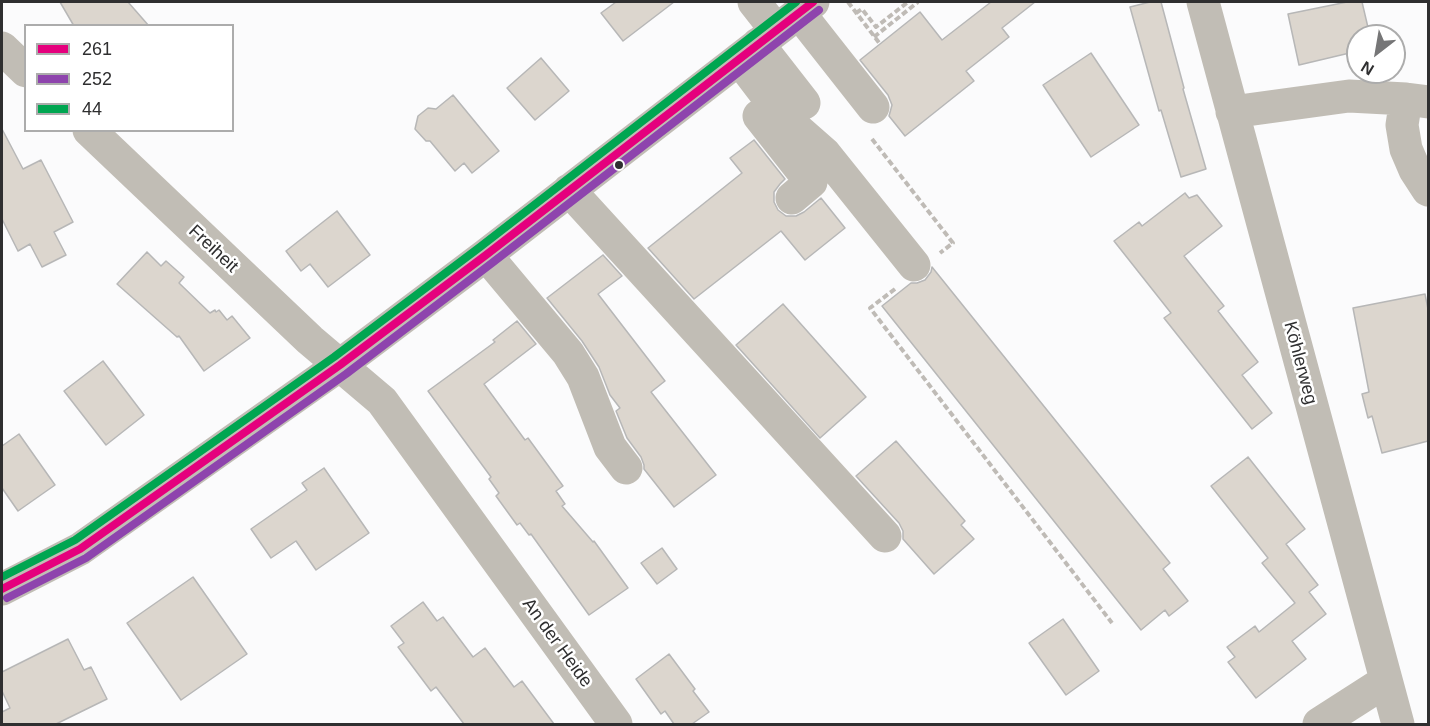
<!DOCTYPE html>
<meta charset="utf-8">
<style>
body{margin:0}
#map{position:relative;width:1430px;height:726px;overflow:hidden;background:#fbfbfc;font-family:Arial,sans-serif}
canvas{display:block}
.frame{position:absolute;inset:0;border:3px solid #2f2f30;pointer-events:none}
.legend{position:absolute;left:24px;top:24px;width:210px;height:108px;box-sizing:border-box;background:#fff;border:2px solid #acacac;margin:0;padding:8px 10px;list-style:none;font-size:18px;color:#2f2f30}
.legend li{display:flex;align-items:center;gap:12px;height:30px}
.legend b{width:30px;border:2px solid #acacac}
.north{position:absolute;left:1346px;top:24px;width:60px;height:60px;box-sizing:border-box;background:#fff;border:2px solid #acacac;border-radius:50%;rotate:211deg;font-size:16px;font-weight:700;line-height:24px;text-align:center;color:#2f2f30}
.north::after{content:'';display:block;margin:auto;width:21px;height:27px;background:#767677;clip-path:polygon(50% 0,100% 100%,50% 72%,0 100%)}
</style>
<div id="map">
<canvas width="1430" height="726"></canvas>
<div class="frame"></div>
<ul class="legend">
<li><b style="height:8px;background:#e5007d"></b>261</li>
<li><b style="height:8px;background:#8e44ad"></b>252</li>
<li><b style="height:8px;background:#00a651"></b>44</li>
</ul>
<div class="north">N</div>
</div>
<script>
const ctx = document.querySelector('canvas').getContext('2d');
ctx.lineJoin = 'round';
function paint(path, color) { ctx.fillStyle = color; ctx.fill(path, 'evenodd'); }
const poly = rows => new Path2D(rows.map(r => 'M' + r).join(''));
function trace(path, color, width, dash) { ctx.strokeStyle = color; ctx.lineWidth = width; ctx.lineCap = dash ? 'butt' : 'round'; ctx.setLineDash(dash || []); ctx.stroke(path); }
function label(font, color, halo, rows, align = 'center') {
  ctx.font = font + ' Arial,sans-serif'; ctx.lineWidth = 5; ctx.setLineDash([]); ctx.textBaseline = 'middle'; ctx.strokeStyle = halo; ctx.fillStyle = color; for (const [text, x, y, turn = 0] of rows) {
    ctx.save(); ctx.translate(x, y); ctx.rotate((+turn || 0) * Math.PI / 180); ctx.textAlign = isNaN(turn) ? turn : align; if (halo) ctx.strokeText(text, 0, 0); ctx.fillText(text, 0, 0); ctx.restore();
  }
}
const building = poly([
 [60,2,128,2,149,26,74,26,60,2],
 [616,2,674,2,623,41,601,13,616,2],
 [991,2,1035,2,1002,28,1009,37,966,71,974,81,905,136,889,116,892,105,888,95,860,60,920,12,942,40,991,2],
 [1150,2,1161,2,1184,88,1183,89,1206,169,1181,177,1161,110,1159,111,1130,7,1150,2],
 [1347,2,1362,2,1370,36,1358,36,1358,51,1299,65,1288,14,1347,2],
 [1091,53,1139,125,1091,157,1043,85,1091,53],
 [541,58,569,91,535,120,507,88,541,58],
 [453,95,499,151,472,173,464,163,455,171,430,141,426,141,415,129,418,116,428,108,436,109,453,95],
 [2,129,23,169,41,160,73,222,54,232,66,255,42,267,30,244,18,251,2,219,2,129],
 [754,140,785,179,780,184,774,192,774,202,778,210,786,216,796,216,804,212,821,198,845,228,805,260,781,231,694,299,648,248,742,173,730,158,754,140],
 [1185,193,1189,198,1197,195,1222,226,1184,256,1224,306,1218,311,1258,362,1242,375,1272,413,1252,429,1164,318,1171,313,1114,241,1139,222,1142,226,1185,193],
 [337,211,370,255,328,287,310,264,301,271,286,251,337,211],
 [147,252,161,266,166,261,184,277,179,283,210,313,215,310,216,312,219,310,227,320,232,316,250,338,204,371,179,336,177,337,117,284,147,252],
 [603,255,622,276,598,294,665,381,651,392,716,475,674,507,644,469,644,465,641,457,627,438,616,411,620,408,610,395,599,367,582,341,547,298,603,255],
 [932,267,1170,563,1163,569,1188,601,1169,616,1165,610,1141,630,882,306,911,283,917,283,925,280,931,272,932,267],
 [1425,294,1428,309,1428,441,1382,453,1372,416,1368,418,1362,394,1369,392,1353,308,1425,294],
 [783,304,866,397,820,438,736,345,783,304],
 [517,321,536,344,484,384,525,440,528,438,563,486,556,491,565,504,562,506,593,542,594,541,628,588,589,615,531,534,529,535,520,523,517,525,496,496,499,493,489,479,491,477,428,391,495,342,493,340,517,321],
 [103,361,144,415,106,445,64,391,103,361],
 [19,434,55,485,18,511,2,488,2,446,19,434],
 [896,441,965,521,961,525,974,539,934,574,903,539,903,531,899,523,856,476,896,441],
 [1248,457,1305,529,1286,544,1318,585,1309,592,1326,614,1292,641,1306,659,1256,698,1228,662,1235,657,1227,647,1255,626,1259,632,1295,603,1262,563,1268,558,1211,486,1248,457],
 [324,468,369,533,316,570,296,541,271,558,251,529,307,490,302,483,324,468],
 [662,548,677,569,657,584,641,563,662,548],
 [193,577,247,654,181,700,127,623,193,577],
 [423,602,437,621,443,617,473,657,485,648,514,687,522,681,554,724,464,724,436,687,431,691,398,647,404,643,391,626,423,602],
 [1063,619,1099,671,1066,695,1029,643,1063,619],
 [68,639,84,670,91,667,107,699,56,724,2,724,2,712,10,708,2,691,2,672,68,639],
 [669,654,695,689,693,691,709,712,692,724,674,724,665,711,661,714,636,679,669,654]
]);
const path = poly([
 [848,2,880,44],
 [856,13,862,9,876,27,908,2],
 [874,37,918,2],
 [872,139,953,243,940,253],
 [895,289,870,308,1112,623]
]);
const minor = poly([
 [754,2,776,30],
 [1203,2,1398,724],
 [799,13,873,107],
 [758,44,804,103],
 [2,48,26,71],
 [739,59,784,118,825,154,914,265],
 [1406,99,1402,125,1406,149,1415,170,1428,190],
 [1232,112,1349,96,1406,99,1428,102],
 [759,116,811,182,792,198],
 [89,130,310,340,382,401,616,724],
 [569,190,885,536],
 [486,255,568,353,583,377,610,447,626,468],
 [2,589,80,549,340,365,486,255,813,2],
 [1319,724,1386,681]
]);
const bus1 = poly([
 [2,589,80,549,340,365,486,255,813,2]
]);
const bus2 = poly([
 [7,598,86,558,346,374,492,263,819,10]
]);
const bus3 = poly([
 [2,577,75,540,334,357,480,247,796,2]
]);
const markers = [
 [619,165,5,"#2f2f30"]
];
const streetNames = [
 ["Freiheit",213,249,43],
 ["Köhlerweg",1300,363,75],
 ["An der Heide",557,643,54]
];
paint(building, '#dcd6ce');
trace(building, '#b7b7b7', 1.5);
trace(path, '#bfbbb6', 4, [6, 3]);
trace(minor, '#c1bdb5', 33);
trace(bus1, '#e5007d', 8);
trace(bus2, '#8e44ad', 8);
trace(bus3, '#00a651', 8);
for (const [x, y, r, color] of markers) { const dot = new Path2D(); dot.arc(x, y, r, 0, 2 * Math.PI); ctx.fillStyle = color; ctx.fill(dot); trace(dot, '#fff', 2); }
label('18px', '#2f2f30', '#fff', streetNames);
</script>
